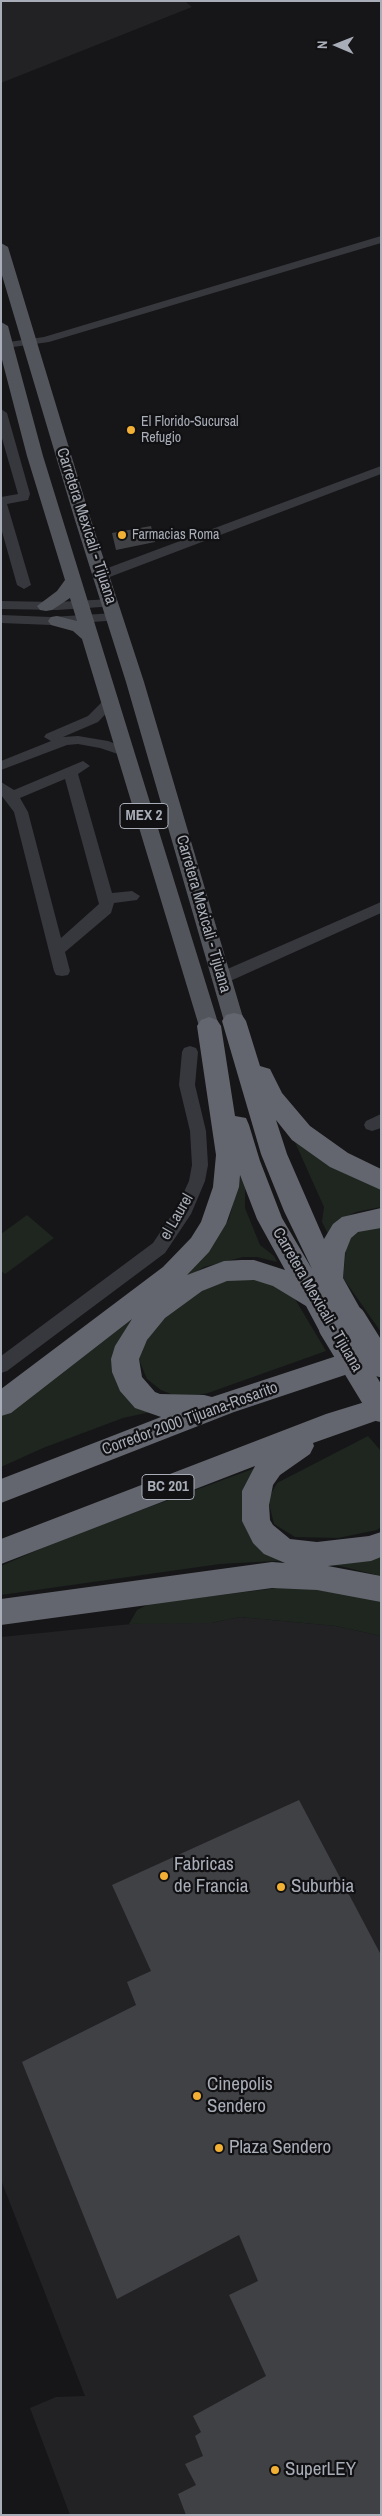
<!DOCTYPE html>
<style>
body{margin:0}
#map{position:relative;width:382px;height:2516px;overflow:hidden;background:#161618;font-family:"Archivo Narrow",sans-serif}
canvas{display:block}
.frame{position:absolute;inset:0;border:2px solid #a8adb8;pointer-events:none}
.north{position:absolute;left:312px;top:20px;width:50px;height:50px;-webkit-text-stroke:4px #111113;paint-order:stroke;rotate:271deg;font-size:14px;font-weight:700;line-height:20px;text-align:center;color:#a8adb8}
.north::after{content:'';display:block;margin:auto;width:18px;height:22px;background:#a8adb8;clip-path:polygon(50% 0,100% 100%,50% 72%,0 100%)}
</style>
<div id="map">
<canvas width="382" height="2516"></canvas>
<div class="frame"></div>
<div class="north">N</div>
</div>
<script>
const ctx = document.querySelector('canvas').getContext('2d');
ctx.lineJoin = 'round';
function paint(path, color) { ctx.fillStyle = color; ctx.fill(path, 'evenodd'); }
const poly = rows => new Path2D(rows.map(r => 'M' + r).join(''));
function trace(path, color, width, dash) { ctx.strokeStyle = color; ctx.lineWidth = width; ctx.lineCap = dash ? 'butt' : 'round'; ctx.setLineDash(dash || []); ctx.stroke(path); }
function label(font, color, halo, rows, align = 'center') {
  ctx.font = font + ' "Archivo Narrow",sans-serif'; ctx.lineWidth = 4.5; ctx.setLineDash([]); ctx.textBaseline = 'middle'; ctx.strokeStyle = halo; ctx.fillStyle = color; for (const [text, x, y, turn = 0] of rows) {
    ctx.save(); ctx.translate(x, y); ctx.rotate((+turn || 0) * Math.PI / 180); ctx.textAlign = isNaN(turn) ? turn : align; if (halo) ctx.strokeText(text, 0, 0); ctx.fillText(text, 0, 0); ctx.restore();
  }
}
const built = poly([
 [1,1,185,1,192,7,1,83],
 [240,1617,336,1626,381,1636,381,2515,70,2515,30,2408,56,2397,85,2396,1,2180,1,1637,151,1622,211,1623]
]);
const green = poly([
 [286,1122,381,1184,381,1207,356,1212,337,1221,328,1234,322,1222,324,1207],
 [240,1176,245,1188,245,1208,260,1245,274,1256,277,1262,257,1257,243,1257,204,1267,182,1281,124,1338,151,1412,123,1418,43,1448,1,1467,1,1413,200,1258,229,1219],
 [27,1215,54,1238,5,1274,1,1271,1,1234],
 [381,1224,381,1332,343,1278,346,1248,350,1237,360,1230],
 [239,1277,277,1282,295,1299,326,1351,208,1393,194,1396,176,1396,161,1390,147,1379,137,1355,157,1325,188,1297,218,1283],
 [368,1436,381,1451,381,1527,377,1530,338,1538,295,1537,274,1524,268,1499,277,1483],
 [258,1467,270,1547,381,1549,381,1576,340,1566,276,1561,220,1564,1,1595,1,1566,63,1539],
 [293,1586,381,1600,381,1636,336,1626,240,1617,211,1623,129,1624,137,1610,149,1604]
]);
const building = poly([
 [151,526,155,542,116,550,112,533],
 [299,1800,381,1955,381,2515,186,2515,178,2494,196,2485,185,2464,203,2456,195,2436,201,2432,193,2416,266,2376,229,2295,258,2281,239,2235,117,2299,22,2062,136,2005,127,1982,151,1971,112,1885]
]);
const minor = poly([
 [381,236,381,243,49,342,6,348,1,346,2,343,44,337,381,236],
 [1,409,7,413,30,494,28,500,7,504,31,585,24,589,17,585,1,528,1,497,18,494,1,435,1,409],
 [381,466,381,474,107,578,102,579,95,575,97,572,381,466],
 [111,599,116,600,118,603,116,606,57,610,1,609,1,601,57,602,111,599],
 [115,613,122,617,120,620,51,625,1,623,1,615,51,617,115,613],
 [110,698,117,702,98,722,63,737,78,736,108,741,129,749,131,752,129,755,124,756,100,748,78,744,67,745,1,770,1,761,51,741,44,737,46,734,88,716,105,699,110,698],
 [83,761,90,766,78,774,112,893,132,891,140,896,137,900,114,903,111,913,65,952,70,971,68,975,62,976,56,975,54,971,14,812,1,795,1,782,14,790,83,761],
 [65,779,99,904,61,938,28,812,20,798,65,779],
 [381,902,381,913,228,982,222,983,216,982,214,978,216,974,381,902],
 [190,1046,196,1048,198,1052,195,1085,206,1131,208,1165,205,1181,191,1214,165,1253,7,1371,1,1373,1,1356,153,1243,177,1207,189,1181,192,1165,190,1131,179,1085,182,1052,184,1048,190,1046],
 [381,1114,381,1128,372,1131,366,1129,364,1125,366,1121,381,1114]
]);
const major = poly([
 [1,243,8,247,90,517,144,682,244,1021,241,1026,234,1028,227,1026,224,1021,126,682,74,517,1,272,1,243],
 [1,322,8,326,43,456,219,1026,216,1031,209,1033,202,1031,199,1026,82,639,73,631,51,625,48,621,51,617,57,616,77,621,70,598,52,610,46,611,40,610,37,606,57,591,65,580,27,456,1,356,1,322]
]);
const highway = poly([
 [234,1013,242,1015,246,1021,260,1066,270,1069,282,1093,310,1126,348,1153,381,1169,381,1190,330,1167,292,1140,276,1120,287,1154,324,1239,333,1224,342,1217,381,1208,381,1228,358,1232,351,1238,345,1253,343,1278,366,1319,362,1327,353,1330,345,1327,342,1336,332,1339,322,1336,306,1306,273,1286,254,1280,227,1281,202,1291,165,1318,147,1340,139,1359,142,1377,155,1392,160,1394,204,1395,212,1397,373,1344,381,1347,381,1363,234,1412,1,1503,1,1479,161,1417,135,1408,120,1391,112,1372,111,1359,115,1346,132,1319,11,1413,1,1416,1,1389,163,1267,191,1238,201,1222,213,1187,216,1155,197,1026,201,1020,209,1017,217,1020,221,1026,235,1116,246,1118,249,1125,260,1161,282,1218,312,1269,284,1211,261,1154,222,1021,226,1015,234,1013],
 [240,1175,257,1219,285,1270,254,1260,241,1260,224,1261,187,1275,209,1252,226,1224,239,1187,240,1175],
 [381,1397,381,1419,313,1443,314,1446,310,1454,280,1475,273,1485,269,1505,270,1520,273,1525,290,1539,317,1542,369,1536,381,1532,381,1557,371,1561,328,1566,381,1576,381,1602,317,1590,272,1588,1,1625,1,1599,272,1562,285,1563,264,1554,253,1543,242,1521,242,1491,255,1466,1,1564,1,1539,326,1414,381,1397]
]);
const highwayBridge = poly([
 [353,1319,381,1364],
 [332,1328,381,1409]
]);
const markers = [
 [131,430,5,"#f2b134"],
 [122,535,5,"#f2b134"],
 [164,1876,5,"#f2b134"],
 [281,1887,5,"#f2b134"],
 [197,2096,5,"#f2b134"],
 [219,2148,5,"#f2b134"],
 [275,2470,5,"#f2b134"]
];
const farPoinames = [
 ["El Florido-Sucursal",141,422],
 ["Refugio",141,438],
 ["Farmacias Roma",132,535]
];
const shields = [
 [144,816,48],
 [168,1487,52]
];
const shieldNames = [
 ["MEX 2",144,816],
 ["BC 201",168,1487]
];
const streetNames = [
 ["Carretera Mexicali - Tijuana",86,526,72],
 ["Carretera Mexicali - Tijuana",203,914,74],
 ["el Laurel",177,1217,-60],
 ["Carretera Mexicali - Tijuana",317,1300,60],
 ["Corredor 2000 Tijuana-Rosarito",190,1419,-20]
];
const nearPoinames = [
 ["Fabricas",174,1865],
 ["de Francia",174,1887],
 ["Suburbia",291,1887],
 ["Cinepolis",207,2085],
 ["Sendero",207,2107],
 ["Plaza Sendero",229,2148],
 ["SuperLEY",285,2470]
];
paint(built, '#222225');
paint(green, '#1e261f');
paint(building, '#404145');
paint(minor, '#37383d');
paint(major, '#53555c');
paint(highway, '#63666e');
trace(highwayBridge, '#63666e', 26);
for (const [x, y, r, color] of markers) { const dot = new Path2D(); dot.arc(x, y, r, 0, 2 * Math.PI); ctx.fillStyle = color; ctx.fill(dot); trace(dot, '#111113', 2); }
label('14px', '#a8adb8', '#111113', farPoinames, 'left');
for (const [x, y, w] of shields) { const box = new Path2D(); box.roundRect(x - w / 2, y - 12.5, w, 25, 4); ctx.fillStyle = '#111113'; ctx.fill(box); trace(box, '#a8adb8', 1); }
label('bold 15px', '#a8adb8', null, shieldNames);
label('16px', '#a8adb8', '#111113', streetNames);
label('19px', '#a8adb8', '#111113', nearPoinames, 'left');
</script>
